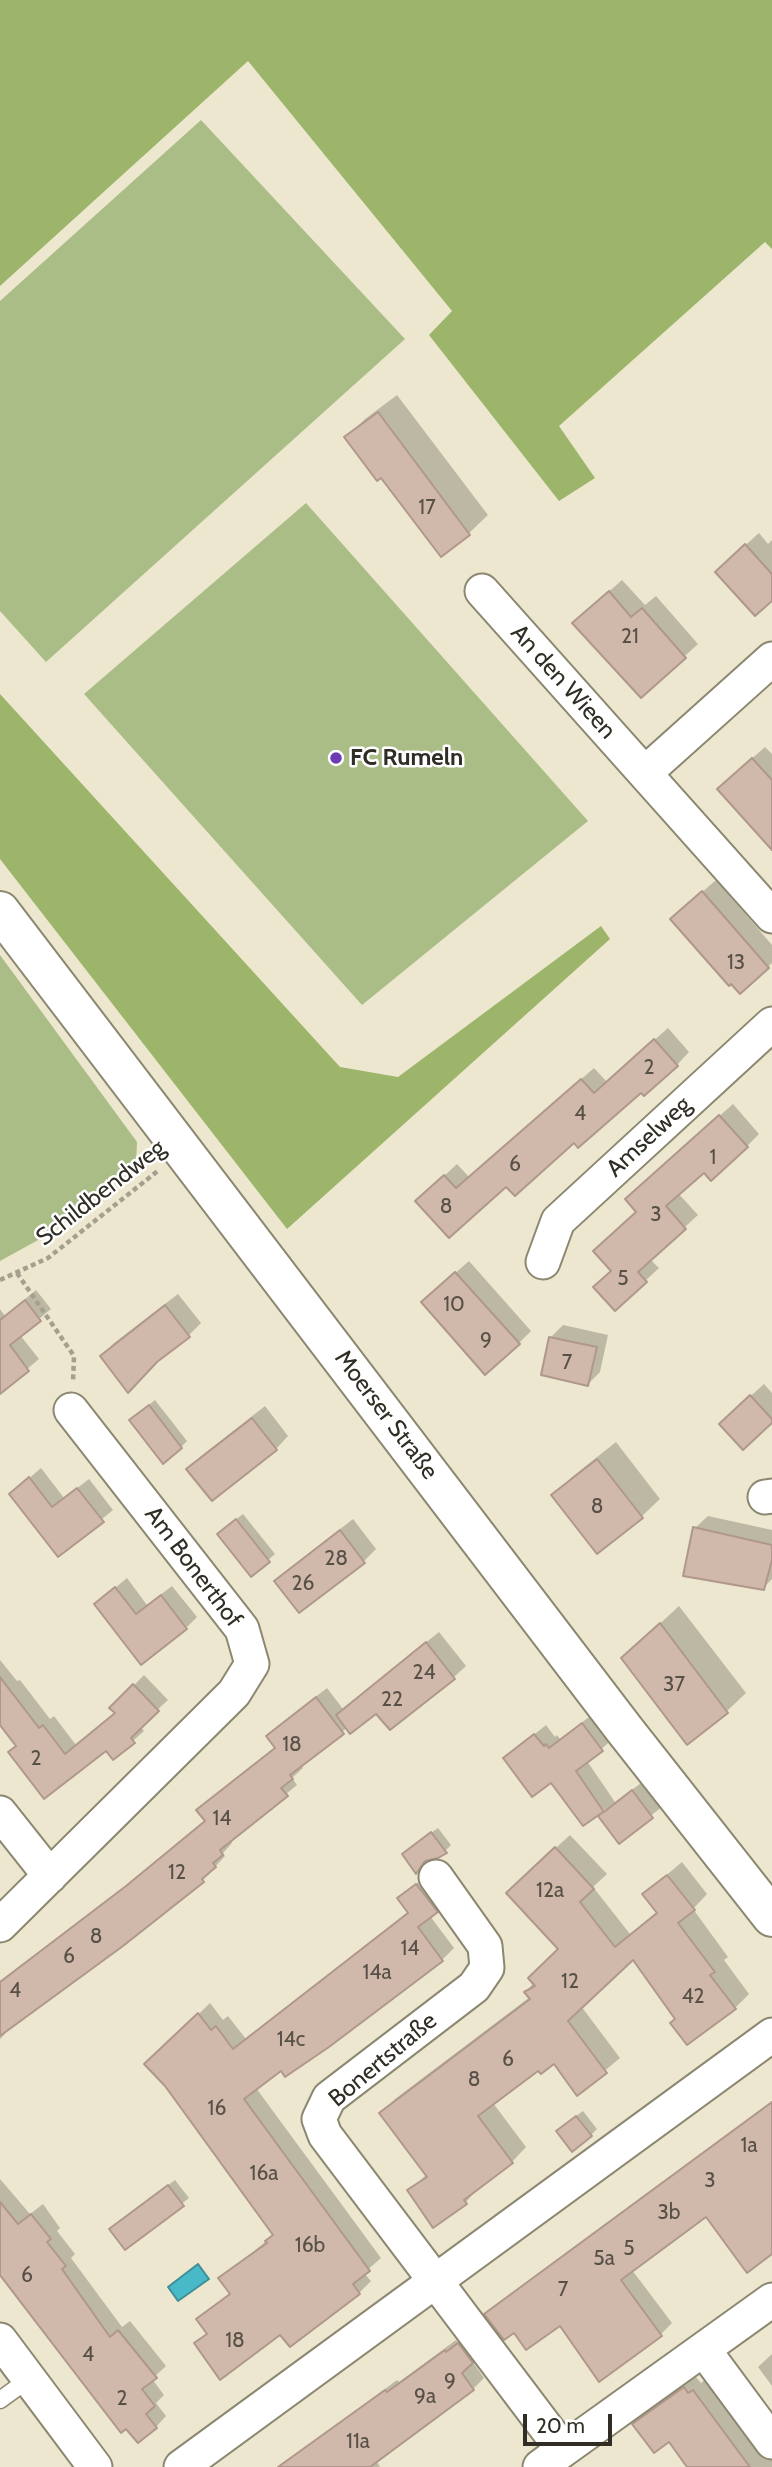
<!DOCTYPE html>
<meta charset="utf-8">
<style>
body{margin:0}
#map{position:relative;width:772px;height:2467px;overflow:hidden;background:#ece7ce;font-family:Cabin,sans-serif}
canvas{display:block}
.scale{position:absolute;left:523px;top:2414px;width:89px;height:32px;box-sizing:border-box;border:4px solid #2f2d24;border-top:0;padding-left:9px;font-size:21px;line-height:24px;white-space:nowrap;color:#2f2d24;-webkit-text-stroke:5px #fff;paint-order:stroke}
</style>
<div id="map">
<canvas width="772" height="2467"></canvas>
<div class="scale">20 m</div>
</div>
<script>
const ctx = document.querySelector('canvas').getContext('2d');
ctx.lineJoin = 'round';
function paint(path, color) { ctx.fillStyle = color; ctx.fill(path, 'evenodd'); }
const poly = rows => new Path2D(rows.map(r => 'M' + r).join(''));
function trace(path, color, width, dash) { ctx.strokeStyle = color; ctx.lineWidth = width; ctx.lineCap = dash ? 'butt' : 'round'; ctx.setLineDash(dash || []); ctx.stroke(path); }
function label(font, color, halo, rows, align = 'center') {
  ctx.font = font + ' Cabin,sans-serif'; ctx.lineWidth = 5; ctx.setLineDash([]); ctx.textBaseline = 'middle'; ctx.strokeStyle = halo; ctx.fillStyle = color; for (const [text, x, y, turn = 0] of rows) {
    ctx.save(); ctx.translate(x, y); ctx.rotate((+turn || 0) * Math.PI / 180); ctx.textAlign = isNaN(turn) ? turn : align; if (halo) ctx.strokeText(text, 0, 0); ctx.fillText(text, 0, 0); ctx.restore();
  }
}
const green = poly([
 [201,120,405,339,46,662,0,611,0,301],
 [306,503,588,821,362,1005,84,694],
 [0,955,137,1142,136,1163,40,1239,0,1261]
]);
const forest = poly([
 [0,0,772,0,772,249,765,242,559,426,595,478,559,501,429,335,452,311,248,61,0,286],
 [0,694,340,1067,398,1077,601,926,610,939,287,1229,0,859]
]);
const water = poly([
 [198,2264,209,2279,178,2301,168,2287,198,2264]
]);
const shadow = poly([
 [397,395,488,515,469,533,441,555,381,476,347,437,365,419],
 [759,533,768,544,772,540,772,598,730,559],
 [622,580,645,605,656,596,698,644,641,696,587,611],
 [765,747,772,754,772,847,732,776],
 [716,880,772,945,772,963,740,991,685,907],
 [668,1028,689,1052,677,1065,574,1141,506,1184,449,1236,430,1189,457,1164,469,1177,594,1068,607,1082],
 [733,1104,759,1134,747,1146,704,1171,678,1193,698,1215,650,1259,659,1268,615,1309,613,1270,638,1211,639,1187],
 [469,1261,531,1331,519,1343,436,1290],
 [36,1290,51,1309,20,1335,39,1359,0,1392,0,1309,5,1316],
 [178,1294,201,1323,188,1336,102,1356,114,1343],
 [563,1325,608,1335,600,1372,588,1384,550,1338],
 [764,1384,772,1393,772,1420,734,1411],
 [155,1400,187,1441,181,1447,137,1414],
 [265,1406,288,1436,276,1449,189,1469,201,1456],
 [616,1442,660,1499,641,1517,553,1495,572,1477],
 [41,1468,64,1498,89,1479,113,1510,58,1555,11,1494],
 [243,1514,275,1554,251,1575,225,1528],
 [708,1516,772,1530,772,1579,763,1588,695,1528],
 [353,1519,376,1549,364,1561,277,1581,289,1569],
 [127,1578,147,1605,172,1586,197,1617,186,1628,96,1604],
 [679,1606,746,1693,727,1711,687,1742,623,1658],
 [439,1632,466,1666,454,1677,390,1728,377,1711,348,1727,301,1765,303,1768,292,1778,297,1785,230,1840,232,1843,223,1853,225,1856,203,1880,3,2032,5,2034,0,2039,0,1982,139,1876,206,1820,198,1810,276,1747,268,1737,278,1726,327,1688,343,1709],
 [0,1660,17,1681,20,1680,50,1719,54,1716,76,1745,116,1712,112,1708,144,1675,168,1700,140,1726,144,1731,114,1758,106,1749,44,1796,18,1745,0,1722],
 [593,1714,613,1739,587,1761,615,1802,644,1781,663,1806,619,1841,604,1809,584,1824,551,1780,505,1758,546,1725,555,1737,557,1735,560,1739],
 [438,1828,451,1845,445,1851,427,1859,416,1872,410,1848],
 [570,1835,607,1874,593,1887,630,1934,658,1911,644,1894,682,1862,707,1894,693,1909,728,1957,724,1960,749,1994,735,2008,677,2018,633,1957,581,2006,620,2058,577,2094,554,2062,539,2068,493,2103,526,2147,512,2162,479,2187,466,2202,410,2190,427,2174,381,2113,395,2099,530,1997,526,1992,561,1949,522,1879],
 [428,1874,448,1900,430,1916,454,1948,442,1960,328,2046,281,2069,256,2088,381,2258,364,2273,371,2281,359,2293,281,2332,196,2343,208,2332,198,2319,231,2292,221,2278,275,2234,166,2085,147,2065,210,2003,223,2020,228,2016,246,2039,409,1911,399,1898],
 [772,2101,772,2252,706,2215,632,2270,672,2323,661,2334,561,2323,514,2330,487,2314,498,2303],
 [583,2111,597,2129,591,2135,564,2125],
 [0,2179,30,2214,43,2204,60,2228,57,2231,75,2254,71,2258,122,2327,130,2321,166,2366,152,2379,164,2395,156,2403,166,2416,156,2427,0,2272],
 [175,2180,189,2198,125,2248,117,2223],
 [470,2333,483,2351,472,2361,484,2378,473,2389,376,2460,380,2467,279,2467,397,2380,399,2382,456,2340,458,2342],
 [772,2354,772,2386,758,2367],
 [696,2377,701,2383,706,2379,772,2457,772,2467,689,2467,669,2439,635,2424,647,2412]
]);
const building = poly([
 [378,412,470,535,441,557,381,478,377,481,344,437,378,412],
 [745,544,772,574,772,601,755,616,715,572,745,544],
 [609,591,631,617,642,608,686,658,641,698,572,623,609,591],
 [752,758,772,780,772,850,717,789,752,758],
 [702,891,769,968,740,994,731,984,729,986,670,919,702,891],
 [654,1039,678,1066,644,1096,641,1093,578,1148,574,1143,515,1196,506,1187,449,1238,415,1201,444,1175,456,1188,581,1079,594,1093,654,1039],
 [719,1115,748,1147,711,1181,704,1173,666,1206,686,1229,638,1272,647,1282,615,1311,593,1287,611,1271,593,1251,636,1212,625,1199,719,1115],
 [455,1272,520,1344,485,1375,421,1302,455,1272],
 [25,1300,41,1321,10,1345,29,1371,0,1394,0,1320,25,1300],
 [165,1305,190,1337,157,1362,128,1393,100,1356,165,1305],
 [549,1337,597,1347,588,1386,541,1375,549,1337],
 [750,1395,772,1419,772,1423,743,1450,719,1424,750,1395],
 [149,1405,182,1448,163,1464,129,1420,149,1405],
 [252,1418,277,1450,212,1501,186,1469,252,1418],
 [597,1459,643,1518,597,1554,551,1495,597,1459],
 [29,1477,52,1507,77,1488,104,1522,58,1557,9,1494,29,1477],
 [236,1519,270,1562,251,1577,217,1534,236,1519],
 [693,1527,772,1545,772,1560,764,1590,683,1576,693,1527],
 [340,1530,365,1563,299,1613,274,1581,340,1530],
 [115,1587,136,1614,161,1595,187,1629,141,1665,94,1604,115,1587],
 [660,1623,728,1713,687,1745,621,1658,660,1623],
 [426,1642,455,1679,390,1730,376,1714,350,1734,336,1715,426,1642],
 [0,1677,39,1728,43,1725,65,1754,115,1713,109,1708,133,1684,159,1711,131,1738,135,1743,113,1760,106,1751,44,1799,8,1752,16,1746,0,1725,0,1677],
 [316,1697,344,1734,290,1775,293,1779,281,1788,288,1796,220,1850,223,1855,213,1863,216,1867,202,1879,204,1882,123,1946,0,2036,0,1982,126,1886,205,1821,196,1810,275,1748,266,1736,316,1697],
 [582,1723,603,1751,576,1771,604,1812,632,1790,653,1818,619,1844,598,1816,603,1812,583,1826,551,1783,532,1797,503,1758,534,1734,544,1746,546,1744,549,1748,582,1723],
 [431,1832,447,1853,438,1858,425,1861,416,1874,402,1854,431,1832],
 [555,1847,594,1889,580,1902,615,1947,657,1913,642,1894,667,1875,695,1910,678,1923,715,1972,710,1975,736,2009,687,2045,670,2023,675,2019,633,1960,568,2021,607,2073,577,2096,554,2064,541,2074,538,2071,478,2116,513,2163,464,2200,467,2204,433,2228,407,2190,427,2177,379,2113,530,1999,524,1992,535,1986,528,1978,558,1949,506,1893,555,1847],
 [416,1884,438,1912,418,1927,443,1961,329,2047,285,2077,281,2071,244,2099,370,2271,353,2284,360,2294,290,2347,280,2335,220,2380,194,2343,207,2334,196,2319,230,2294,218,2278,267,2243,265,2241,273,2235,165,2086,144,2064,198,2013,211,2030,216,2026,233,2049,408,1913,397,1898,416,1884],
 [772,2102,772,2254,747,2273,706,2217,621,2280,662,2336,599,2382,560,2326,526,2350,514,2333,504,2340,484,2314,772,2102],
 [576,2116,592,2136,572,2152,556,2131,576,2116],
 [168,2185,184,2206,125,2250,109,2229,168,2185],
 [0,2202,18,2224,31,2214,51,2239,47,2242,66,2266,62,2269,110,2337,118,2330,157,2378,142,2389,155,2406,146,2414,157,2428,138,2443,126,2429,121,2433,0,2275,0,2202],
 [458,2343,473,2363,462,2373,474,2390,370,2467,278,2467,385,2390,387,2392,445,2350,446,2352,458,2343],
 [684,2387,688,2393,693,2390,750,2467,687,2467,669,2442,654,2453,632,2424,684,2387]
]);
const path = poly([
 [17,1273,74,1356,73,1382],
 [0,1280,48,1258,159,1170]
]);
const service = poly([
 [0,2400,29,2379]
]);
const minor = poly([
 [482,591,772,916],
 [645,773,772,659],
 [543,1262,558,1221,772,1024],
 [765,1497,772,1496],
 [0,1813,50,1876],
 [436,1877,485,1946,487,1968,474,1987,329,2098,319,2119,325,2135,563,2450,540,2467],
 [0,1925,234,1693,252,1664,242,1629,71,1410],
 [0,2340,95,2467],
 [704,2350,772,2442],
 [563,2450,772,2300],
 [181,2467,772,2035]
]);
const secondary = poly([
 [0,911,624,1729,772,1917]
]);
const markers = [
 [336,758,7,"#6d3bb3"]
];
const numberNames = [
 ["17",427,508],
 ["21",630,637],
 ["13",736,963],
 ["2",649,1068],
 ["4",580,1114],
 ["1",713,1158],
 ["6",515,1165],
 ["8",446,1207],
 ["3",656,1215],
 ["5",623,1279],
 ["10",454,1305],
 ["9",486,1341],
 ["7",567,1363],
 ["8",597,1507],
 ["28",336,1559],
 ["26",303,1584],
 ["24",424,1673],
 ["37",674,1685],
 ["22",392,1700],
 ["18",292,1745],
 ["2",36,1759],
 ["14",222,1819],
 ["12",177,1873],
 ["12a",550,1891],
 ["8",96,1937],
 ["14",410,1949],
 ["6",69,1957],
 ["14a",377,1973],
 ["12",570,1982],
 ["4",15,1991],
 ["42",693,1997],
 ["14c",291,2040],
 ["6",508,2060],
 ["8",474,2080],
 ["16",217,2109],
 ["1a",749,2146],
 ["16a",264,2174],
 ["3",710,2181],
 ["3b",669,2213],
 ["16b",310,2246],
 ["5",629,2249],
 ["5a",604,2259],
 ["6",27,2276],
 ["7",563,2290],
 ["18",235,2341],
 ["4",88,2355],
 ["9",450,2382],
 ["9a",425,2397],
 ["2",122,2399],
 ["11a",358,2442]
];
const streetNames = [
 ["An den Wieen",563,682,48],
 ["Amselweg",649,1137,-43],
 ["Schildbendweg",101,1193,-38],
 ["Moerser Straße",386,1415,53],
 ["Am Bonerthof",193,1567,53],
 ["Bonertstraße",383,2060,-40]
];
const poiNames = [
 ["FC Rumeln",350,758]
];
paint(green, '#aabd86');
paint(forest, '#9cb56b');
paint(water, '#47b9c8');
trace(water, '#408f97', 2);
paint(shadow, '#0003');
paint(building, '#d0b8ab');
trace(building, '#af988b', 2);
trace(service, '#8c8770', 19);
trace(minor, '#8c8770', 37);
trace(secondary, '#8c8770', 42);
trace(path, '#a4a08d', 4.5, [5, 3.5]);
trace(service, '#fff', 16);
trace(minor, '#fff', 33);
trace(secondary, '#fff', 38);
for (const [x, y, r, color] of markers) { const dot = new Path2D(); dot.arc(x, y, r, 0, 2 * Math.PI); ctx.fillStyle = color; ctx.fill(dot); trace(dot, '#fff', 2.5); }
label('21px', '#575046', null, numberNames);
label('24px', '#2f2d24', '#fff', streetNames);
label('bold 24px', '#2f2d24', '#fff', poiNames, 'left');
</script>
